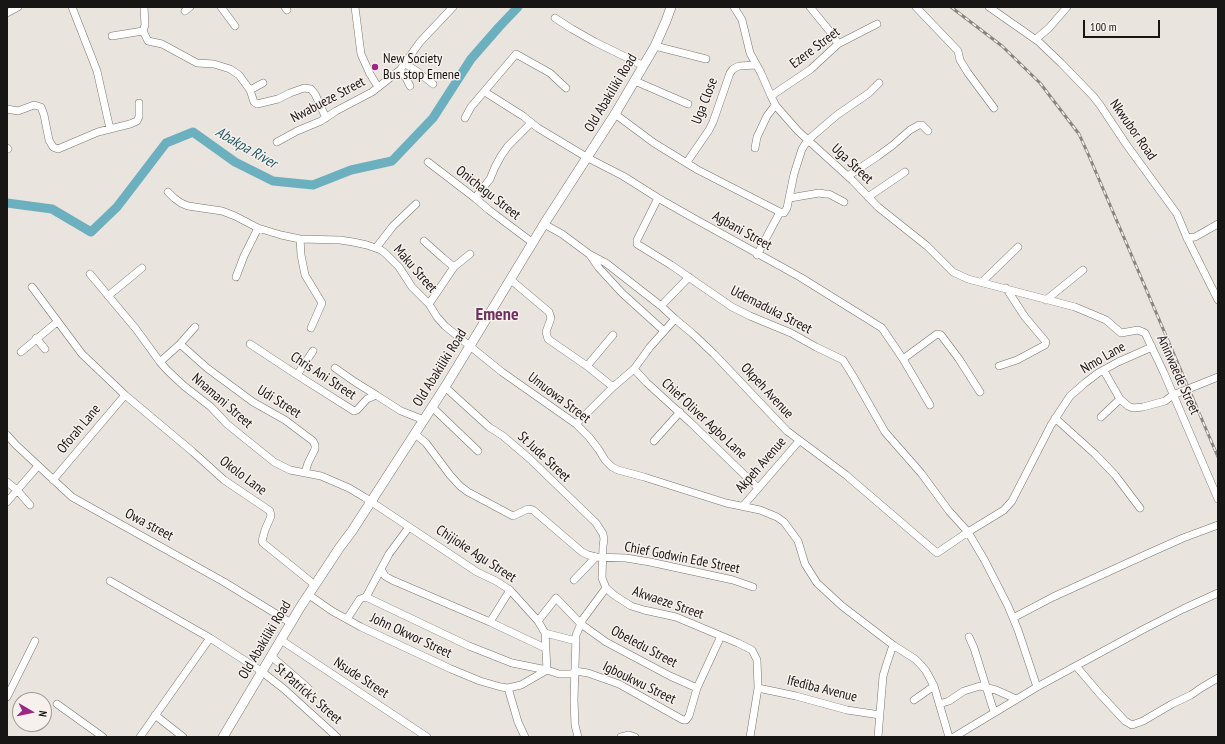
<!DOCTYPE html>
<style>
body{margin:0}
#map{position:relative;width:1225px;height:744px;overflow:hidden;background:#e9e4de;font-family:"PT Sans Narrow",sans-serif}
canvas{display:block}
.frame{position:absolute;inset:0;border:8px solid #181614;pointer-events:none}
.north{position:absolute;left:12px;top:692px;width:40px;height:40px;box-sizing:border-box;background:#f6f1ec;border:1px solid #9d9996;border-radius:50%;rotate:99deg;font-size:11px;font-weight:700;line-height:16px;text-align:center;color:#181614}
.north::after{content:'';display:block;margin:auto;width:14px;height:18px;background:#9b2885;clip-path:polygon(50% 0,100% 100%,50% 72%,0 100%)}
.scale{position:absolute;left:1083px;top:20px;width:77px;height:18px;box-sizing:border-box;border:2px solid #181614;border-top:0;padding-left:5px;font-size:12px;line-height:14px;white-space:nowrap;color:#181614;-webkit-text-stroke:3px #f6f1ec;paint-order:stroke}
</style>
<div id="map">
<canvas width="1225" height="744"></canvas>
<div class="frame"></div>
<div class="north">N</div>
<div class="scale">100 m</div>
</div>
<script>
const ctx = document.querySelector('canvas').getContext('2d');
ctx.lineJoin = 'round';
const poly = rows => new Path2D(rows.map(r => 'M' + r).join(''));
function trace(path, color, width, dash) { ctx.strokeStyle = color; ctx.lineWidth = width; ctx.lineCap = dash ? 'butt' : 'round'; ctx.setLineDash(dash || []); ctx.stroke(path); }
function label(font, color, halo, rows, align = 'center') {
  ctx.font = font + ' "PT Sans Narrow",sans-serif'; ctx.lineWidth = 3; ctx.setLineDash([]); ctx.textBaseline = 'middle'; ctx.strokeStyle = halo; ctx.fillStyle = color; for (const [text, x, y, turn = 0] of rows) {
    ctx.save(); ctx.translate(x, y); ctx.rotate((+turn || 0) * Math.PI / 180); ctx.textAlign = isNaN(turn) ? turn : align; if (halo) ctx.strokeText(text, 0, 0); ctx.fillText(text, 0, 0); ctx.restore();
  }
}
const river = poly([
 [7,203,52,209,91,232,117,207,166,143,193,132,235,162,273,181,313,185,351,170,392,161,433,118,471,59,499,27,518,7]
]);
const minor = poly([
 [72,7,97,71,110,129],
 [144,7,145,25,143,31,148,41,162,44,197,63,214,64,230,69,239,75,250,90,254,102,257,104,278,99,290,93,304,88,311,89,315,94,326,118],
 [221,7,235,26],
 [285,7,287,10],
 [355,7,361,54,370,74,378,87],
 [734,7,742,20,750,53,761,73,771,96,776,106,798,131,853,181,878,207,927,246,953,272,968,279,1075,307,1106,320,1121,333,1138,330,1145,333,1164,373,1218,499],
 [810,7,832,34,838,44],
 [916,7,958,51,960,60,968,73,994,108],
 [989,7,1039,42,1061,63,1093,96,1100,105,1126,144,1177,214,1187,238,1218,300],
 [185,11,190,7],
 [7,13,18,7],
 [555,18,572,29,595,42,644,66],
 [112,36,143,31],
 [1036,39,1049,28,1067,7],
 [655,46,706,59],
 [404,63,418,72,433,84],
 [400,70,406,78,410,86],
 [635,81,688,104],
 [250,90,263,83],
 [485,92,523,116,538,128,588,158,623,176,658,198,695,219,800,277,866,318,882,328,903,359,937,334,941,335,959,359,980,392],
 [771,96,811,69,838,44,877,24],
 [7,109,18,111,34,105,41,107,44,115,49,140,53,147,58,149,98,132,130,124,137,121,139,117,139,103],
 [615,114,654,143,698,170,780,212],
 [465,118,471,107,516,54,550,73,566,88],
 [277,142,297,131,321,121,336,111,372,92,400,70,420,42,453,7],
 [7,148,8,149],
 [755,148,757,137,767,116,773,108,776,106],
 [428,162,475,198,489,210,533,243],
 [687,162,709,130,713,122,730,73,733,69,739,66,756,65],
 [848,176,878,156,893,145,910,130,919,125,922,125,928,131],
 [168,192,174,198,181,203,188,206,222,211,235,216,258,228,281,235,300,239,340,240,353,242,367,245,381,250,386,254,399,267,412,287,429,304,437,317,445,326,502,372,576,424,589,437,599,450,605,460,612,467,618,470,644,477,726,503,760,510,777,517,784,522,798,541,805,564,817,583,842,606,893,645],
 [868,197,905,172],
 [475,198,490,179,495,167,501,156,508,146,531,123],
 [658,198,637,240,637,244,671,265,732,307,750,316,791,333,816,347,843,360,853,376,885,432,921,473,949,511,968,532,985,561,1008,606,1018,630,1037,687],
 [790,198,819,193,825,194,829,194,844,202],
 [544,224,562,234,589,254,606,263,661,306,675,319,693,334,714,354,787,431,846,475,937,553,968,532,1004,510,1012,501,1051,425,1070,396,1085,383,1098,373,1118,362,1152,347],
 [1187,238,1195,237,1218,224],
 [300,239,301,255,305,275,322,303,311,328],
 [424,241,443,258,454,267],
 [376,248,393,226,416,204],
 [590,255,599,268,622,293,664,331],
 [757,255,780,212,784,213,787,208,794,174,802,149,808,140,823,127,837,115,869,93,879,83],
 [90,274,136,329,160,362,167,370,184,386,211,407,227,424,274,462,290,470,321,476,349,488,364,497,477,572,496,581,510,590,538,621,545,633,547,670],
 [236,277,244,256,258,228],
 [511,280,549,312,551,318,546,332,548,339,587,366,613,387],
 [982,282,1018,247],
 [32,287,82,354,125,395,193,452,224,480,270,511,271,516,265,530,262,541,263,543,315,585],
 [108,296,142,268],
 [1046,300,1083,270],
 [429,304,454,267,470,254],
 [661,306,689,277],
 [36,338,45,349],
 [180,344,207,368,253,402,285,420,313,441,315,445,315,449,308,463,305,473],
 [250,344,297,375,354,411,357,410,367,399,376,395,401,411,424,420],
 [21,352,57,322],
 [903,359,930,405],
 [160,362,180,344,195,327],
 [587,366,613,335],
 [999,366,1017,360,1045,345,1046,342,1025,317,1006,288],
 [335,368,355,382,376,395],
 [634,369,647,383,691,423,758,488],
 [297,375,313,351],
 [445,387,489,427,503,436,530,459,596,523,603,534,604,539,603,546,602,578,606,588,614,595,631,606,644,610,676,617,738,643,752,650,757,660,758,688,750,737],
 [1120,399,1128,406,1133,408,1143,407,1165,401,1173,395,1218,377],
 [432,407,478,451],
 [1101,417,1120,399,1104,371],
 [1055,418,1095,454,1115,475,1140,508],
 [576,424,613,387,634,369,650,347,675,319],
 [415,434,426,443,450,475,460,486,468,492,513,516,528,509,533,510,582,552,588,555,596,557,626,558,650,562,733,580,753,587],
 [7,435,16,445,72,497,224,582,291,623],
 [654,441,680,412],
 [53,480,125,395],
 [7,482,17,490,30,505],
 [7,502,38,466],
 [743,506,799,441],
 [409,527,389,554,381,569,385,576,392,580,490,622,545,648],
 [574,580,596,557],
 [110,581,210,638,261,671,284,689,337,737],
 [309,595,332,611,361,627,451,669,480,681,501,687,508,688,521,685,547,670],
 [366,597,469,646,512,663,547,670,559,674,572,674,575,671,588,673,619,684,683,720,686,720,689,716,697,688,721,636],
 [1013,618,1053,597,1145,555,1183,538,1218,525],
 [347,619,360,599,366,597,381,569],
 [538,621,556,598,581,624,606,642,670,676,697,688],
 [490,622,510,590],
 [545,633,576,641],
 [969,637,974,648,994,712],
 [281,640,427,737],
 [271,656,308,688],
 [1076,666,1099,693,1125,721,1132,725,1143,721,1172,704,1191,695,1201,688,1218,678],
 [508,688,518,722,525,737],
 [758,688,796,696,847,710,880,715],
 [7,697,35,641],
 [914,700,934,686],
 [57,704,103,737],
 [939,704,949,701,964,691,980,686,996,690,1016,699],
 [155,715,183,737],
 [140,737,210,638],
 [578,737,575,725,574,700,576,635,583,619,606,588],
 [621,737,629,735,635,737],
 [878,737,883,676,886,666,893,645,915,659,921,665,926,671,934,686,949,737],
 [954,737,1037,687,1144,629,1183,609,1218,593]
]);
const major = poly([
 [223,737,301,606,340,547,352,531,445,387,544,224,615,114,655,46,666,21,671,7]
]);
const rail = poly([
 [951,7,1002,46,1040,83,1079,134,1089,156,1218,457]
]);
const markers = [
 [375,67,4,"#9b2885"]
];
const streetNames = [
 ["Ezere Street",815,48,-37],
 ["Old Abakiliki Road",611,93,-59],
 ["Nwabueze Street",328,100,-28],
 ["Uga Close",705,101,-69],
 ["Nkwubor Road",1133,130,55],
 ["Uga Street",852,164,43],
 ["Onichagu Street",488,193,38],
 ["Agbani Street",742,231,29],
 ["Maku Street",415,269,49],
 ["Udemaduka Street",771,310,27],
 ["Nmo Lane",1103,358,-30],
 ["Old Abakiliki Road",440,368,-58],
 ["Aninwaede Street",1178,375,66],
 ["Chris Ani Street",323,376,33],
 ["Okpeh Avenue",767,391,47],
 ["Umuowa Street",559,398,37],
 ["Nnamani Street",222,401,41],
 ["Udi Street",279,402,32],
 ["Chief Oliver Agbo Lane",704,419,43],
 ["Oforah Lane",79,429,-50],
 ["St Jude Street",544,457,43],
 ["Akpeh Avenue",761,465,-49],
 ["Okolo Lane",243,476,37],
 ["Owa street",149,525,28],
 ["Chijioke Agu Street",476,554,33],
 ["Chief Godwin Ede Street",682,558,11],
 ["Akwaeze Street",668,603,19],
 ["John Okwor Street",411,636,25],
 ["Old Abakiliki Road",265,640,-59],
 ["Obeledu Street",644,647,28],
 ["Nsude Street",361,678,33],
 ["Igboukwu Street",639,683,26],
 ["Ifediba Avenue",822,689,14],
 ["St Patrick's Street",308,694,41]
];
const poiNames = [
 ["New Society",383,59],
 ["Bus stop Emene",383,75]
];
const waterNames = [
 ["Abakpa River",246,148,30]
];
const districtNames = [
 ["Emene",497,315]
];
trace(river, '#6cafbf', 9);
trace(minor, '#79746f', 8);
trace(major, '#79746f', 10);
trace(minor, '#fff', 7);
trace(major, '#fff', 9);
trace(rail, '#888480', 3);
trace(rail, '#f6f1ec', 1.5, [4.5]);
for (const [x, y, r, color] of markers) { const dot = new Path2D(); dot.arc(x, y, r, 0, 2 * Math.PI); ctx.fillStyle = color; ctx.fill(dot); trace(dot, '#f6f1ec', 1.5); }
label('14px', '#181614', '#f6f1ec', streetNames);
label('14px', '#181614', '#f6f1ec', poiNames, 'left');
label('italic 15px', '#245c68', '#f6f1ec', waterNames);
label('bold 18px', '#6d3460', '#f6f1ec', districtNames);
</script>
